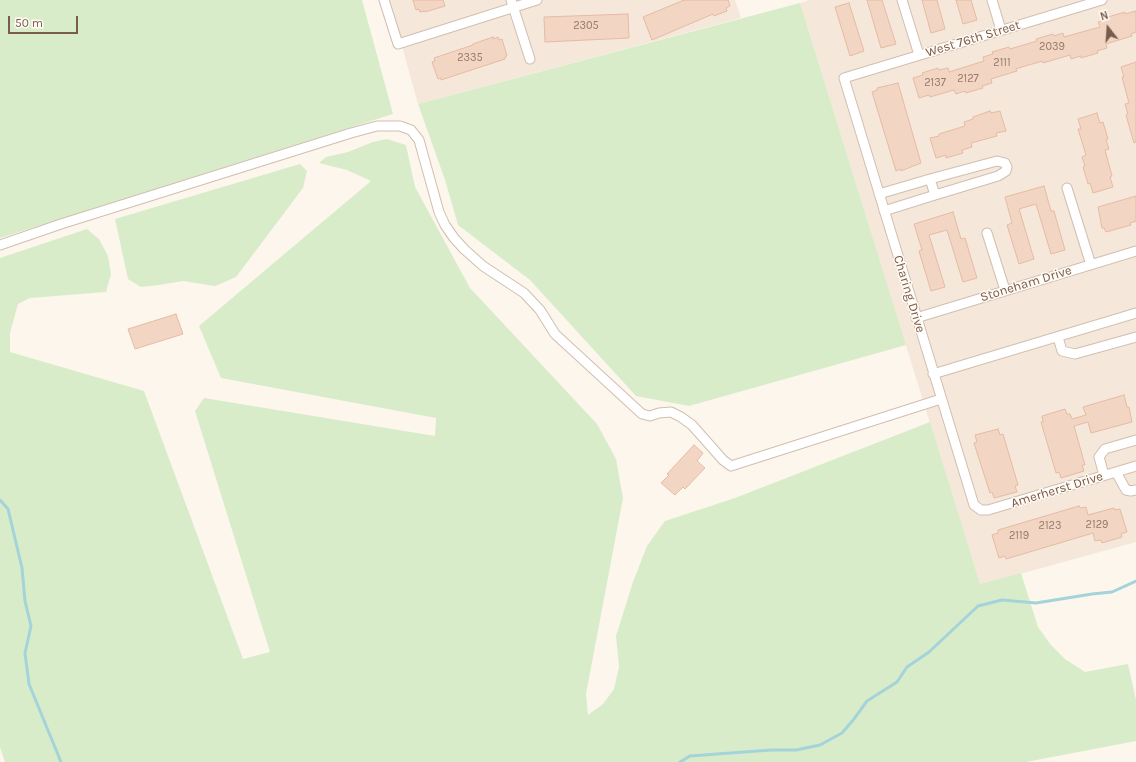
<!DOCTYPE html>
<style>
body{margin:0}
#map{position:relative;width:1136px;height:762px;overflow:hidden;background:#fdf6ec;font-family:Karla,sans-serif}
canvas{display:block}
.north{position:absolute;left:1088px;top:8px;width:40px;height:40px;-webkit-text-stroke:3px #fffaf3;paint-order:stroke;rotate:343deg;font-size:11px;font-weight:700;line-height:16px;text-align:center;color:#7a5c4d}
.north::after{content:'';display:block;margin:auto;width:14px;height:18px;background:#7a5c4d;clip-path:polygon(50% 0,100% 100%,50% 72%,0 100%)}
.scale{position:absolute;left:8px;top:16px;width:70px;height:18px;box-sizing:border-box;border:2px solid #7a5c4d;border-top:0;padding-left:5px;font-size:12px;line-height:14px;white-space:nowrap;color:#7a5c4d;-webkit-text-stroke:3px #fffaf3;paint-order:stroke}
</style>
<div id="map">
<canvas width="1136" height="762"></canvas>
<div class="north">N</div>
<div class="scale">50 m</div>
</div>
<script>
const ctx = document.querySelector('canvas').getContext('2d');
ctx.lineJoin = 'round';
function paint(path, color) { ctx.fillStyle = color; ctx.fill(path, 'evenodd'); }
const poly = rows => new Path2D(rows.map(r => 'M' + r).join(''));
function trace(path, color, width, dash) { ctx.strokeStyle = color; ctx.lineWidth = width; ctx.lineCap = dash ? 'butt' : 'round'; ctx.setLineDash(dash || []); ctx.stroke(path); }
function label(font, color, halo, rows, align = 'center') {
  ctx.font = font + ' Karla,sans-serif'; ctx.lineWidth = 3; ctx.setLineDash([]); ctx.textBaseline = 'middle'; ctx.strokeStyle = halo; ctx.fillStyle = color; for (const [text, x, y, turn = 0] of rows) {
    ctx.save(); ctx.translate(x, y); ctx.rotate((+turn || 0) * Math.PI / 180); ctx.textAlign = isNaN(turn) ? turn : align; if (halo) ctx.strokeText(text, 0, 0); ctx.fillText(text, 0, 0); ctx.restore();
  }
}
const residential = poly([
 [389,0,735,0,741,18,418,104],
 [810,0,1136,0,1136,542,980,585,800,3]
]);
const green = poly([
 [0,0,362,0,393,114,0,238],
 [800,3,906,345,689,406,636,396,530,280,458,225,445,180,418,104],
 [387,139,406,145,415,187,470,288,597,424,616,459,623,498,586,694,588,715,603,704,614,689,619,667,616,636,633,582,647,546,665,521,735,498,930,422,980,584,1021,573,1038,627,1051,645,1065,659,1085,672,1128,664,1136,700,1136,741,1026,762,5,762,0,747,0,258,87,229,99,239,108,256,111,274,106,292,30,298,18,304,10,333,10,352,144,391,243,659,270,652,195,411,204,398,435,436,436,418,221,378,199,326,371,181,347,170,319,163,326,157,348,152,373,142],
 [300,164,307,171,303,188,236,277,215,286,183,281,159,285,141,287,128,279,115,219]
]);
const stream = poly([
 [0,500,8,509,22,568,25,601,31,626,25,653,29,684,61,762],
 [680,762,690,756,771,750,796,750,820,745,842,733,854,719,867,701,897,682,907,667,929,652,978,606,1002,600,1036,603,1092,594,1112,592,1136,581]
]);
const building = poly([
 [413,0,443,0,445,6,425,12,425,11,420,12,419,9,416,10,413,0],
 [684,0,728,0,730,6,726,8,727,11,714,16,713,14,652,40,643,17,684,0],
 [867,0,882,0,896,44,881,48,867,0],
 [922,0,937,0,945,29,931,33,922,0],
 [956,0,971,0,977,20,963,24,956,0],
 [849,3,864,51,850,56,835,7,849,3],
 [1136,11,1136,32,1131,34,1132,36,1106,44,1107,48,1097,51,1098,53,1081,58,1081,56,1071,59,1070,55,1043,63,1043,61,1025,66,1016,69,1017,71,991,79,992,83,982,86,983,88,966,93,965,91,956,94,954,90,930,97,929,95,919,98,913,78,923,75,922,73,938,68,939,70,948,68,949,72,984,61,983,57,993,54,992,52,1009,47,1010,49,1037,41,1036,39,1053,34,1054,36,1063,33,1064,37,1100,27,1098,22,1108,19,1108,17,1125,12,1125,14,1136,11],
 [628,14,629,38,545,42,544,17,628,14],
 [493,37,493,39,498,37,499,40,502,39,507,56,505,57,505,59,441,80,441,78,438,79,432,62,435,61,434,58,473,45,473,44,493,37],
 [1136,62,1136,142,1134,143,1126,115,1128,114,1125,104,1129,103,1122,77,1124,77,1121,67,1136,62],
 [898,83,921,163,901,171,901,169,896,171,872,92,877,90,877,88,898,83],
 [990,111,991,113,1000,111,1006,131,996,133,997,136,971,143,972,147,962,150,963,153,946,158,946,155,936,158,930,138,939,136,939,134,965,126,964,122,973,119,973,117,990,111],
 [1097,113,1100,123,1103,122,1108,139,1106,140,1109,149,1105,150,1112,176,1110,177,1113,187,1093,193,1090,183,1088,184,1083,167,1085,166,1082,157,1086,155,1078,129,1081,129,1078,119,1097,113],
 [1044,186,1051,211,1054,211,1065,250,1051,254,1036,204,1019,209,1034,259,1019,264,1007,225,1012,223,1005,197,1044,186],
 [1136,196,1136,221,1130,223,1131,225,1106,232,1104,228,1102,228,1098,207,1136,196],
 [953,212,961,239,965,238,977,278,963,282,947,230,929,235,945,287,931,291,919,251,922,250,914,224,953,212],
 [176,314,183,334,135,349,128,329,176,314],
 [1124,395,1127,407,1129,407,1132,422,1091,433,1088,422,1074,426,1085,465,1082,465,1084,471,1061,478,1059,472,1056,473,1041,422,1043,422,1042,416,1065,409,1067,414,1070,414,1072,419,1086,415,1083,407,1124,395],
 [998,429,1000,435,1003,434,1018,485,1015,486,1017,492,994,498,992,492,990,493,974,443,977,442,975,435,998,429],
 [694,445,703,453,697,461,705,468,685,489,683,487,675,495,661,483,669,475,667,474,694,445],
 [1079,506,1080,508,1086,507,1088,515,1114,508,1115,510,1120,509,1127,532,1121,534,1122,537,1102,543,1101,540,1095,541,1093,533,1006,559,1005,556,999,558,992,535,998,533,998,530,1079,506]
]);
const minor = poly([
 [384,0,398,44,537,0],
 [511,0,530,59],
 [902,0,919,55],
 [992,0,1001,30],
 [1102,0,844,78,974,505,981,510,988,510,1136,466],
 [1067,188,1091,265],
 [879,194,930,179,997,161,1005,163,1007,167,1006,171,998,176,935,195,930,179],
 [884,211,935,195],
 [987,233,1005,290],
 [0,245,61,224,351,133,377,126,400,126,411,130,419,140,439,212,445,225,454,238,464,249,483,266,524,293,540,310,555,334,642,414,650,416,659,413,671,412,681,417,692,425,723,460,731,466,941,399],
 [916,318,1136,251],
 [1058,337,1062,351,1075,354,1136,337],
 [933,374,1136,313],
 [1116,472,1126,490,1131,491,1136,490],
 [1104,475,1099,457,1105,449,1136,440]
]);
const numberNames = [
 ["2305",586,26],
 ["2039",1052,47],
 ["2335",470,58],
 ["2111",1002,63],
 ["2127",968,79],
 ["2137",935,83],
 ["2129",1097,525],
 ["2123",1050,526],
 ["2119",1019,536]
];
const streetNames = [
 ["West 76th Street",973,39,-17],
 ["Stoneham Drive",1026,284,-17],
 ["Charing Drive",909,294,73],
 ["Amerherst Drive",1057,490,-17]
];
paint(residential, '#f5e8da');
paint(green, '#d8ecc9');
trace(stream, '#a5d3da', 3);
paint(building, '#f3d5c3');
trace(building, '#e6bba3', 1);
trace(minor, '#d1beb0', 11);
trace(minor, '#fff', 9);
label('11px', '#987a6a', null, numberNames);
label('13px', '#7a5c4d', '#fffaf3', streetNames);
</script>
